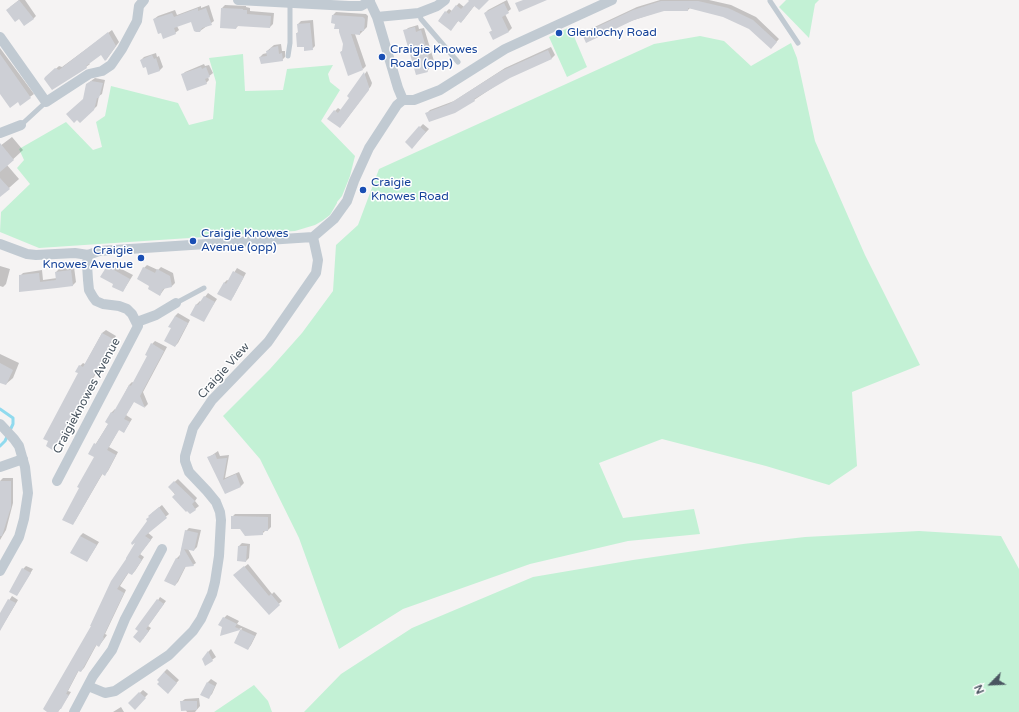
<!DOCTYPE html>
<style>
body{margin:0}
#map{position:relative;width:1019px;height:712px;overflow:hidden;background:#f5f3f3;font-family:"Varela Round",sans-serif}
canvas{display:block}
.north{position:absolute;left:971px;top:664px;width:40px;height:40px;-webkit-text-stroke:3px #fff;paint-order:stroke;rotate:246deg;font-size:11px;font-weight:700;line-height:16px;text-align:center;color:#4a5661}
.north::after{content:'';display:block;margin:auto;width:14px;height:18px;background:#4a5661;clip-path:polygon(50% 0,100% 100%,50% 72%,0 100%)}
</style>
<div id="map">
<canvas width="1019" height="712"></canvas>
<div class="north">N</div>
</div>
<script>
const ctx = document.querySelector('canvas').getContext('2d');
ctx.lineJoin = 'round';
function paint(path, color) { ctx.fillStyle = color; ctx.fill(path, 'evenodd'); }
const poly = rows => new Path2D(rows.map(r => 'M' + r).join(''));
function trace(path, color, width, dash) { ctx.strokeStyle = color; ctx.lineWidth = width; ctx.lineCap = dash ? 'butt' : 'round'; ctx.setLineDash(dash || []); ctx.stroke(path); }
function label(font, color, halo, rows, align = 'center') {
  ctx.font = font + ' "Varela Round",sans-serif'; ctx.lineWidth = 3; ctx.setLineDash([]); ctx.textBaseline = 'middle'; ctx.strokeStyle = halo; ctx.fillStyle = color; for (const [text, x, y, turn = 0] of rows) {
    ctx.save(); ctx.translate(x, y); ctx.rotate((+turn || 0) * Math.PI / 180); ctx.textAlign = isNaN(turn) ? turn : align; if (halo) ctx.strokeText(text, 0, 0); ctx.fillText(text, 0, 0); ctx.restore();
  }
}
const green = poly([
 [786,0,819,0,815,4,809,38,779,7],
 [570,27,587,67,567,77,549,37],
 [700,36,724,41,751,66,791,43,797,58,815,141,865,255,920,365,852,392,857,466,829,485,766,466,662,439,599,463,623,518,694,509,700,534,628,541,530,564,403,609,339,649,299,538,260,459,223,416,270,369,302,333,333,291,336,245,358,225,379,169,654,44],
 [243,54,245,91,283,90,287,69,333,65,328,74,330,82,340,90,321,121,355,156,350,176,342,196,337,202,337,203,330,215,322,221,315,225,295,231,39,248,0,232,1,212,30,184,17,168,24,160,19,149,66,122,93,150,102,147,96,122,105,116,111,86,178,103,189,125,213,119,216,82,209,58],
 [919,531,1001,536,1019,569,1019,712,304,712,341,674,412,628,533,577,633,560,743,544,805,537],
 [254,685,268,701,272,712,214,712]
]);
const shadow = poly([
 [19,0,25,0,36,16,33,19,10,7],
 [471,0,487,0,475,5,464,19,461,22,459,20,454,26,446,12,449,9,452,11,459,3,464,7],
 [507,0,511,9,505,14,512,28,509,31,493,39,490,32,493,30,485,13,488,10],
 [660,0,709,0,731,5,756,17,779,39,771,48,749,28,723,16,690,8,688,10,664,10,628,22,583,34,586,31,637,7],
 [209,5,214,21,200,31,191,21,177,26,179,30,175,33,154,19,158,16,175,10,177,15,201,6,201,8],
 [225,5,246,6,246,7,250,8,250,11,274,13,273,24,270,27,239,25,236,28,222,8],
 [336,12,366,14,368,16,367,27,360,34,355,34,366,66,363,69,341,52,343,50,344,43,340,28,333,15],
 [313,20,315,46,312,49,305,46,297,33,299,31,298,24,301,21],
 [418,25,419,29,424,28,434,61,429,65,430,68,427,71,405,31,408,28],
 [112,30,119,42,106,60,101,54,89,63,90,64,86,67,45,79,59,66,62,67],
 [281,44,282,51,285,51,285,57,282,60,260,57,263,54,267,53,267,51,274,45],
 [551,47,555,55,552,58,509,77,474,100,427,113,430,110,454,101,505,68],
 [0,48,34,94,20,104,18,101,0,92],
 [156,53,157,57,159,56,163,67,160,70,149,74,146,66,141,60,144,57],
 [204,64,205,66,209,65,213,73,208,77,209,80,206,83,182,75,185,72],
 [367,71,372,83,371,86,343,124,335,111,338,108,341,110,351,98,348,96],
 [95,78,105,80,102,94,99,96,97,106,80,122,87,84],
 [423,124,429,129,415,144,420,127],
 [12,137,23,150,7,165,19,179,0,196,0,146],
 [110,263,133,275,123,291,107,266],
 [147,265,158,270,161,267,173,273,175,283,172,286,165,288,160,295,151,286,144,268],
 [0,266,10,269,6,284,3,287,0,286],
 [74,267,76,282,73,285,20,290,20,276,23,273,42,270,43,280,57,278,56,272,59,269],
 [237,268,246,273,233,297,224,283,227,280,229,281],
 [208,293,217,299,203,321,192,314,197,304,200,301,201,302],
 [178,313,190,320,178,343,175,346,172,328,175,316],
 [106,330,116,336,57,446,54,449,79,373,80,366,83,363,85,364,102,333],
 [155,341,167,347,143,392,148,404,145,407,134,401,126,415,132,419,124,432,119,429,109,447,118,452,108,471,105,474,103,473,75,521,72,524,96,457,90,453,109,423,107,422,112,412,115,409,116,410,129,385,132,382,134,383,149,356,152,344],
 [0,354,19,363,13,378,6,384,0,381],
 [218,451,220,456,229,455,225,478,239,472,244,483,241,486,226,493,208,458],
 [3,478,13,478,13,503,6,530,0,540,0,481],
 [178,479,197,498,195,501,199,506,190,513,169,487],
 [162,505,169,514,147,532,153,537,140,554,144,557,135,571,132,574,129,572,120,586,126,590,105,634,107,635,99,646,97,644,84,668,81,671,79,670,68,691,71,692,58,712,49,712,92,626,149,521,150,517,152,513],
 [235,514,271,514,271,527,268,530,266,530,262,534,232,517],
 [189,528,201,530,197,547,194,550,188,549,196,563,193,565,186,566,178,582,175,585,177,558,180,555,186,531],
 [83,533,99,542,87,561,80,536],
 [242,543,250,544,249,558,246,561,239,546],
 [248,564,272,594,274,592,282,601,269,613,238,572],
 [26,566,33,569,17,595,23,569],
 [12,596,18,600,0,630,0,614],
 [160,597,166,601,148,626,151,628,143,639,139,631],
 [227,615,239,621,237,624,257,633,251,645,248,649,236,643,242,628,221,635,224,618],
 [211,649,216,657,206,664,208,652],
 [167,669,179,680,171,689,164,672],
 [211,679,217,683,212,694,209,697,208,682],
 [143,690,148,694,138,705,129,703],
 [199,698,200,706,195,712,187,712,181,702,185,699],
 [121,707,124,712,113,712]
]);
const stream = poly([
 [0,409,13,418,13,424,5,441,0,446]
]);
const building = poly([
 [19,0,34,19,24,26,19,19,15,22,6,10],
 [468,0,489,0,479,10,474,6,461,23,458,21,451,31,438,21,445,11,449,14,456,5,461,9,469,1],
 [523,0,547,0,519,12,515,3],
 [661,1,698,1,728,8,753,20,777,42,771,49,749,29,723,17,688,8,688,11,664,11,634,20,586,43,582,34,633,10],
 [504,3,509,13,502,17,509,32,493,40,489,32,492,31,484,13],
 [198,8,198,11,206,8,212,25,202,28,200,32,196,32,194,31,191,22,174,28,176,34,163,39,161,33,158,34,153,19,172,13,174,17],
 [221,8,243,9,243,10,247,10,247,14,271,16,270,28,237,26,236,29,220,28],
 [332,15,363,17,365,19,364,31,360,31,360,35,351,34,363,70,348,76,340,52,342,51,343,44,339,32,339,29,334,29,335,24,331,23],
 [310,23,313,50,304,51,304,47,297,47,296,33,298,33,297,24],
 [415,27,416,32,421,30,431,65,426,67,428,72,416,75,403,30],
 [108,32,116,46,106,60,105,61,101,55,86,66,87,68,52,90,44,79,45,77,55,68,59,70],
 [278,46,279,54,282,53,283,61,261,64,259,57,267,56,266,51,270,50,270,48],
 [548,50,552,59,510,78,474,99,475,101,455,113,429,122,425,113,449,104,501,71],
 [0,54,31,98,20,106,18,102,10,108,0,94],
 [152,55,154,59,156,58,160,71,148,75,146,67,143,68,140,60],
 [201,67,202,69,206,67,210,77,205,79,207,84,187,91,181,74],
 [364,72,369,87,369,90,340,128,327,119,334,110,338,113,349,98,347,96],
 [91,81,103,83,99,98,97,98,94,110,80,123,77,120,74,123,66,114,83,99,86,84],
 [419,126,426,132,412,149,405,142],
 [0,143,14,160,0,172],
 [0,178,10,189,0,197],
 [107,266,130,279,123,292,112,287,113,284,100,277],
 [143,267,155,273,157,269,170,276,172,287,163,289,160,296,148,289,149,286,137,279],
 [71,270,73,286,57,288,19,292,19,275,39,273,40,282,56,280,55,272],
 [233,271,244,277,231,301,217,294,224,282,226,284],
 [204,296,215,302,204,322,190,315,196,304,198,305],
 [175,316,188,323,175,347,164,341,171,328,168,327],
 [102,333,113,339,54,451,46,446,48,441,43,439,78,373,75,372,79,365,83,367],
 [151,343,164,351,140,396,145,408,134,402,124,419,130,422,124,433,119,430,107,450,116,455,105,476,102,474,73,525,62,520,79,488,77,487,94,457,88,454,94,443,96,444,108,424,105,422,111,412,113,413,129,385,131,386,147,356,145,355],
 [0,363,13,370,6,385,0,383],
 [215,454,217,459,227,458,223,480,236,474,241,487,225,494,207,457],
 [0,481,11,481,11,507,2,536,0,536],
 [174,481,195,501,192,504,196,510,190,514,187,511,186,512,172,497,175,494,168,487],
 [159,507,167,518,145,536,151,540,138,557,142,560,132,575,128,573,117,589,124,593,103,637,104,638,99,647,96,645,81,672,78,671,66,694,69,695,61,709,60,709,58,712,47,712,43,709,91,626,90,626,111,581,126,559,126,558,135,543,132,545,131,543,147,521,146,519,149,517,148,516],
 [231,516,268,517,268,531,263,531,263,535,245,536,240,529,231,529],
 [185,530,198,533,194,551,184,549,194,566,185,567,175,586,164,581,176,558,179,559],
 [80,536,97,545,87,562,70,553],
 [238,546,247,546,246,562,237,561],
 [244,566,269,596,271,594,280,605,269,615,233,575],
 [22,568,31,573,17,596,9,592],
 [8,599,16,603,0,631,0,613],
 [157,599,164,604,146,629,149,631,140,643,133,637,138,631,135,629],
 [223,617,237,624,235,627,255,636,248,650,234,643,240,630,220,636,222,627,218,625],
 [208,651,213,661,205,666,202,659],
 [164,672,177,683,168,694,157,684,159,682,157,680],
 [207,682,215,686,209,699,200,695],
 [139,692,146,698,135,710,128,703],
 [180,701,197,701,197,710,181,711]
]);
const service = poly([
 [770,1,798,43],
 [419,13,421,19,458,62],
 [288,56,290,43,290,3],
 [21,125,46,102],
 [176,303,204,288]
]);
const minor = poly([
 [238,0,349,6,361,6,370,1],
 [369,0,377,17,398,88,403,100],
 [377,17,419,13,437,6,445,0],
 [0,37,46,102,89,74,102,71,111,65,122,49,137,21,139,6,144,0],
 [403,100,414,100,440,90,505,49,612,0],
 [0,133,21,125],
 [0,244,27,254,36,255,75,253,88,255,99,251,313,237,334,219,347,201,354,181,369,148,397,105,403,100],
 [137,322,156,315,176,303],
 [0,424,14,439,19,446,25,467,28,493,24,519,19,537,0,571],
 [0,467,23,459],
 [57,481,138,326,132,314,127,309,119,306,103,304,96,301,93,297,89,290,88,280,87,264,88,255],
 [88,686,105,693,115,691,169,655,193,631,201,619,212,594,215,582,219,556,221,520,220,512,216,502,207,491,189,472,185,461,185,456,193,428,212,400,268,342,316,273,318,260,313,237],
 [74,712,93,676,112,650,125,619,162,549]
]);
const markers = [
 [559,33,4,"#1a4fb4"],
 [382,57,4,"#1a4fb4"],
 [363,190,4,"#1a4fb4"],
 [193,241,4,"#1a4fb4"],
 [141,258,4,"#1a4fb4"]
];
const transitNames = [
 ["Glenlochy Road",567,33],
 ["Craigie Knowes",390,50],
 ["Road (opp)",390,64],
 ["Craigie",371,183],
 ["Knowes Road",371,197],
 ["Craigie Knowes",201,234],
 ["Avenue (opp)",201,248],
 ["Craigie",133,251,"right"],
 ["Knowes Avenue",133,265,"right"]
];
const streetNames = [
 ["Craigie View",224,371,-48],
 ["Craigieknowes Avenue",87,396,-62]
];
paint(green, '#c3f1d5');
paint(shadow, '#0003');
trace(stream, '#90daee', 3);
paint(building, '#cdcfd5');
trace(service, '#c1cad2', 5);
trace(minor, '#c1cad2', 10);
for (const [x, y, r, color] of markers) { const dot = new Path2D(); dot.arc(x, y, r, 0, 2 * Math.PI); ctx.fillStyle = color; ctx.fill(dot); trace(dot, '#fff', 1.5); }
label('12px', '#164399', '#fff', transitNames, 'left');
label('12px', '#4a5661', '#fff', streetNames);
</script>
